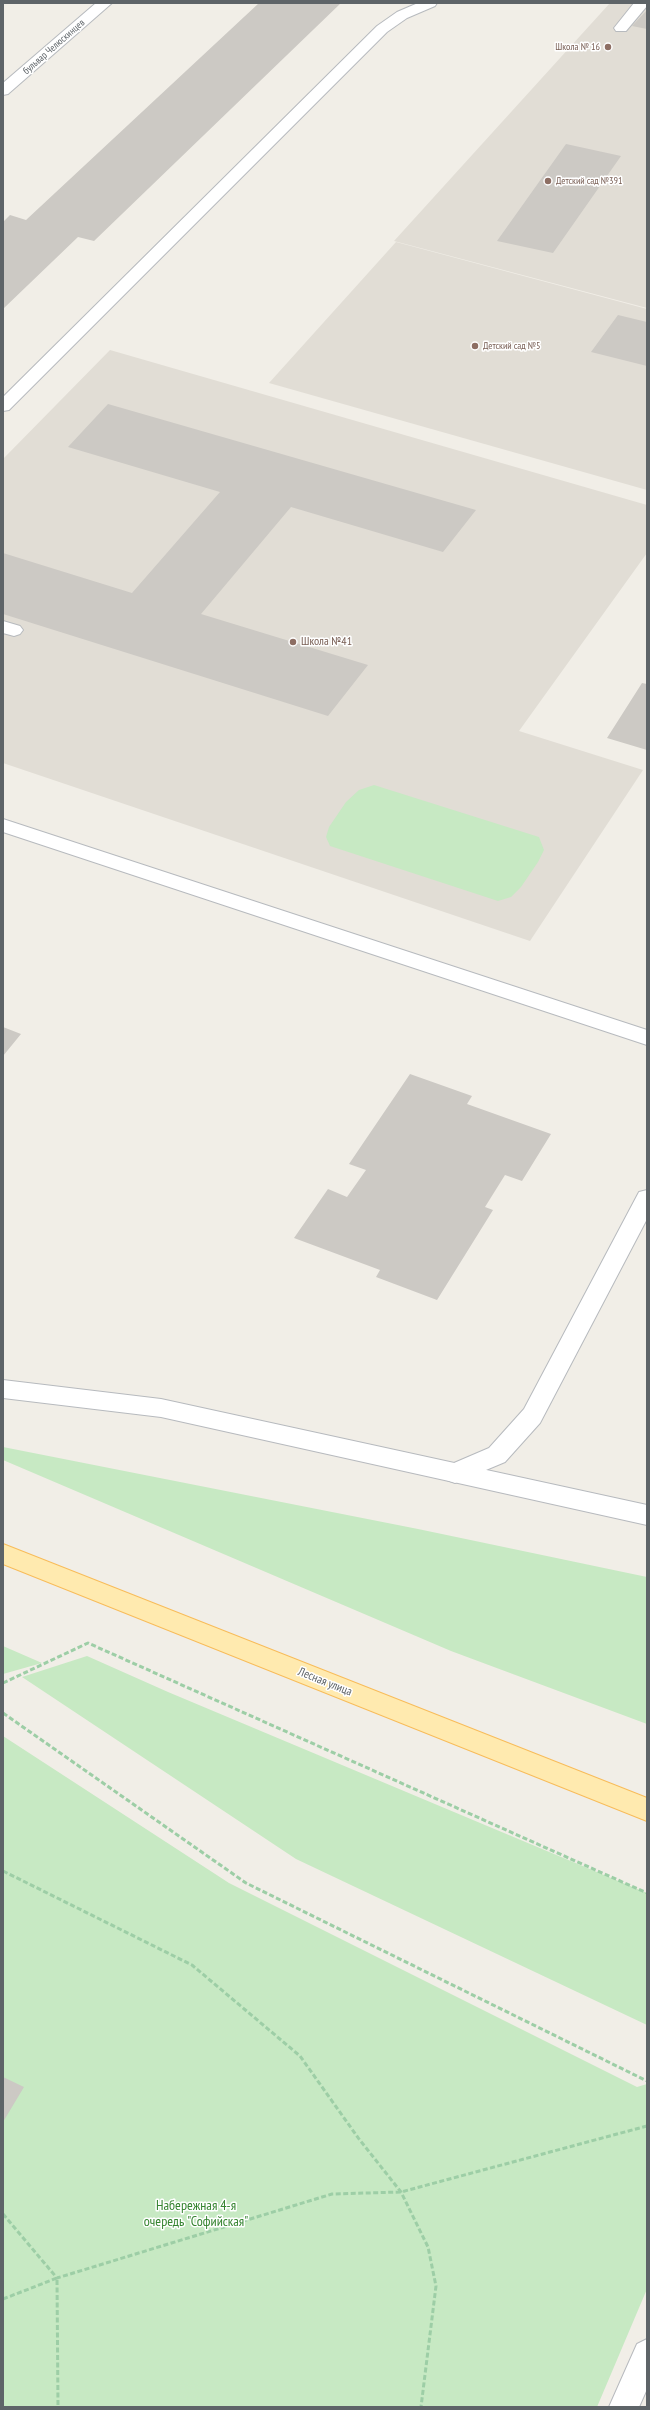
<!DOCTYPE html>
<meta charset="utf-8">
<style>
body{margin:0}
#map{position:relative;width:650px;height:2410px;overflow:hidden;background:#f1eee7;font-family:"PT Sans Narrow",sans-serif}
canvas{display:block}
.frame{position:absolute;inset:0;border:4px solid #5e6468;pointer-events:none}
</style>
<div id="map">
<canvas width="650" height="2410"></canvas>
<div class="frame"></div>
</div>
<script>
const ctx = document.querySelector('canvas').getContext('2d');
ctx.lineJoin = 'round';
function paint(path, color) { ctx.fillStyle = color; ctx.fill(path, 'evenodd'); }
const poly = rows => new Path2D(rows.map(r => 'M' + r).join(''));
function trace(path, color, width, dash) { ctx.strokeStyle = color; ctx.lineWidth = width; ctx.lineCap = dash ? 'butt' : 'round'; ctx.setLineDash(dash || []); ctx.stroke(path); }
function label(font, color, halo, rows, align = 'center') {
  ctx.font = font + ' "PT Sans Narrow",sans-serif'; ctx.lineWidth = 3; ctx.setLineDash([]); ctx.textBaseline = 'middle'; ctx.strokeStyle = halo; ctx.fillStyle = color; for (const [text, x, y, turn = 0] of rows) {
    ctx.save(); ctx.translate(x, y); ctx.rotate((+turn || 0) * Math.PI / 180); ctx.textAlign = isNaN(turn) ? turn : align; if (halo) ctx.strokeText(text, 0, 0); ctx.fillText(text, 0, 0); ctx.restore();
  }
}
const education = poly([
 [610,3,647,3,647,308,394,241],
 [396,242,647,309,647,490,269,383],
 [110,350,647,505,647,553,519,731,643,770,530,941,3,763,3,459]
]);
const green = poly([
 [374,785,539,837,544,850,538,862,521,887,511,897,498,901,330,846,326,837,329,827,346,802,359,790],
 [3,1447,418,1529,647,1577,647,1724,451,1651,3,1460],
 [3,1646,42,1663,3,1674],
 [87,1656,168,1692,647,1893,647,2025,296,1859,22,1677],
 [3,1736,229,1883,637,2087,647,2084,647,2289,597,2407,3,2407]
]);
const building = poly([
 [259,3,341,3,94,241,78,237,3,309,3,222,10,215,26,220],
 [647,10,647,29,632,26],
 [566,144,621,156,553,253,497,241],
 [618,315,647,322,647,366,591,352],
 [108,404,476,510,443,552,291,507,201,614,368,665,328,716,3,614,3,553,132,593,220,492,68,447],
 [642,683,647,684,647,750,607,738],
 [3,1027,21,1034,3,1056],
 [410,1074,472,1096,467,1104,551,1134,522,1181,505,1175,485,1207,493,1210,437,1300,376,1277,380,1270,294,1238,328,1189,347,1197,366,1170,349,1164],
 [3,2077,24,2087,3,2122]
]);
const path = poly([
 [3,1683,88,1643,647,1893],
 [3,1713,246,1883,647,2081],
 [3,1871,192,1965,300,2056,359,2139,401,2192,428,2247,436,2286,421,2407],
 [3,2214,57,2278,332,2194,401,2192,647,2126],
 [3,2299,57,2278,58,2407]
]);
const lane = poly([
 [418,3,437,3,435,6,407,18,387,32,9,410,3,411,3,397,377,26,397,12,418,3],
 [634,3,647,3,647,6,626,31,616,31,614,28,634,3],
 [3,621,20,626,23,630,20,634,14,636,3,633,3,621],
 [3,819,647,1030,647,1045,3,832,3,819],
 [647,1190,647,1219,540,1423,505,1462,455,1483,447,1480,443,1473,447,1466,489,1448,524,1409,639,1192,647,1190],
 [647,2339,647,2389,639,2407,609,2407,637,2344,647,2339]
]);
const street = poly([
 [96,3,112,3,8,94,3,95,3,83,96,3],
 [3,1380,161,1399,647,1505,647,1525,161,1417,3,1398,3,1380]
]);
const primary = poly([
 [3,1544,647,1798,647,1821,3,1564,3,1544]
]);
const markers = [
 [608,47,4,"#8d6e63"],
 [548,181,4,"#8d6e63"],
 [475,346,4,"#8d6e63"],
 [293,642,4,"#8d6e63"]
];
const farStreetnames = [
 ["бульвар Челюскинцев",54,47,-41]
];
const farEducationnames = [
 ["Школа № 16",600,47,"right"],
 ["Детский сад №391",556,181],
 ["Детский сад №5",483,346]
];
const educationNames = [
 ["Школа №41",301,642]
];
const streetNames = [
 ["Лесная улица",325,1682,22]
];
const nearParknames = [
 ["Набережная 4-я",196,2206],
 ["очередь \"Софийская\"",196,2222]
];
paint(education, '#e1ddd5');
paint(green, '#c7e9c3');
paint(building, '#ccc9c4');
trace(lane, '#b7babe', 2);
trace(street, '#b7babe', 2);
trace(primary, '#f8bc5a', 2);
trace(path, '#9dcea6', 3, [5, 2.5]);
paint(lane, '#fff');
paint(street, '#fff');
paint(primary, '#ffeaaf');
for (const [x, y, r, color] of markers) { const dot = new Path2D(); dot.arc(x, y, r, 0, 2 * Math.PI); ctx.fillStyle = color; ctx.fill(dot); trace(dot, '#fff', 1.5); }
label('10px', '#5e6468', '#fff', farStreetnames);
label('10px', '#785e54', '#fff', farEducationnames, 'left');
label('12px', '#785e54', '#fff', educationNames, 'left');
label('12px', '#5e6468', '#fff', streetNames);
label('14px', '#358430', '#fff', nearParknames);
</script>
